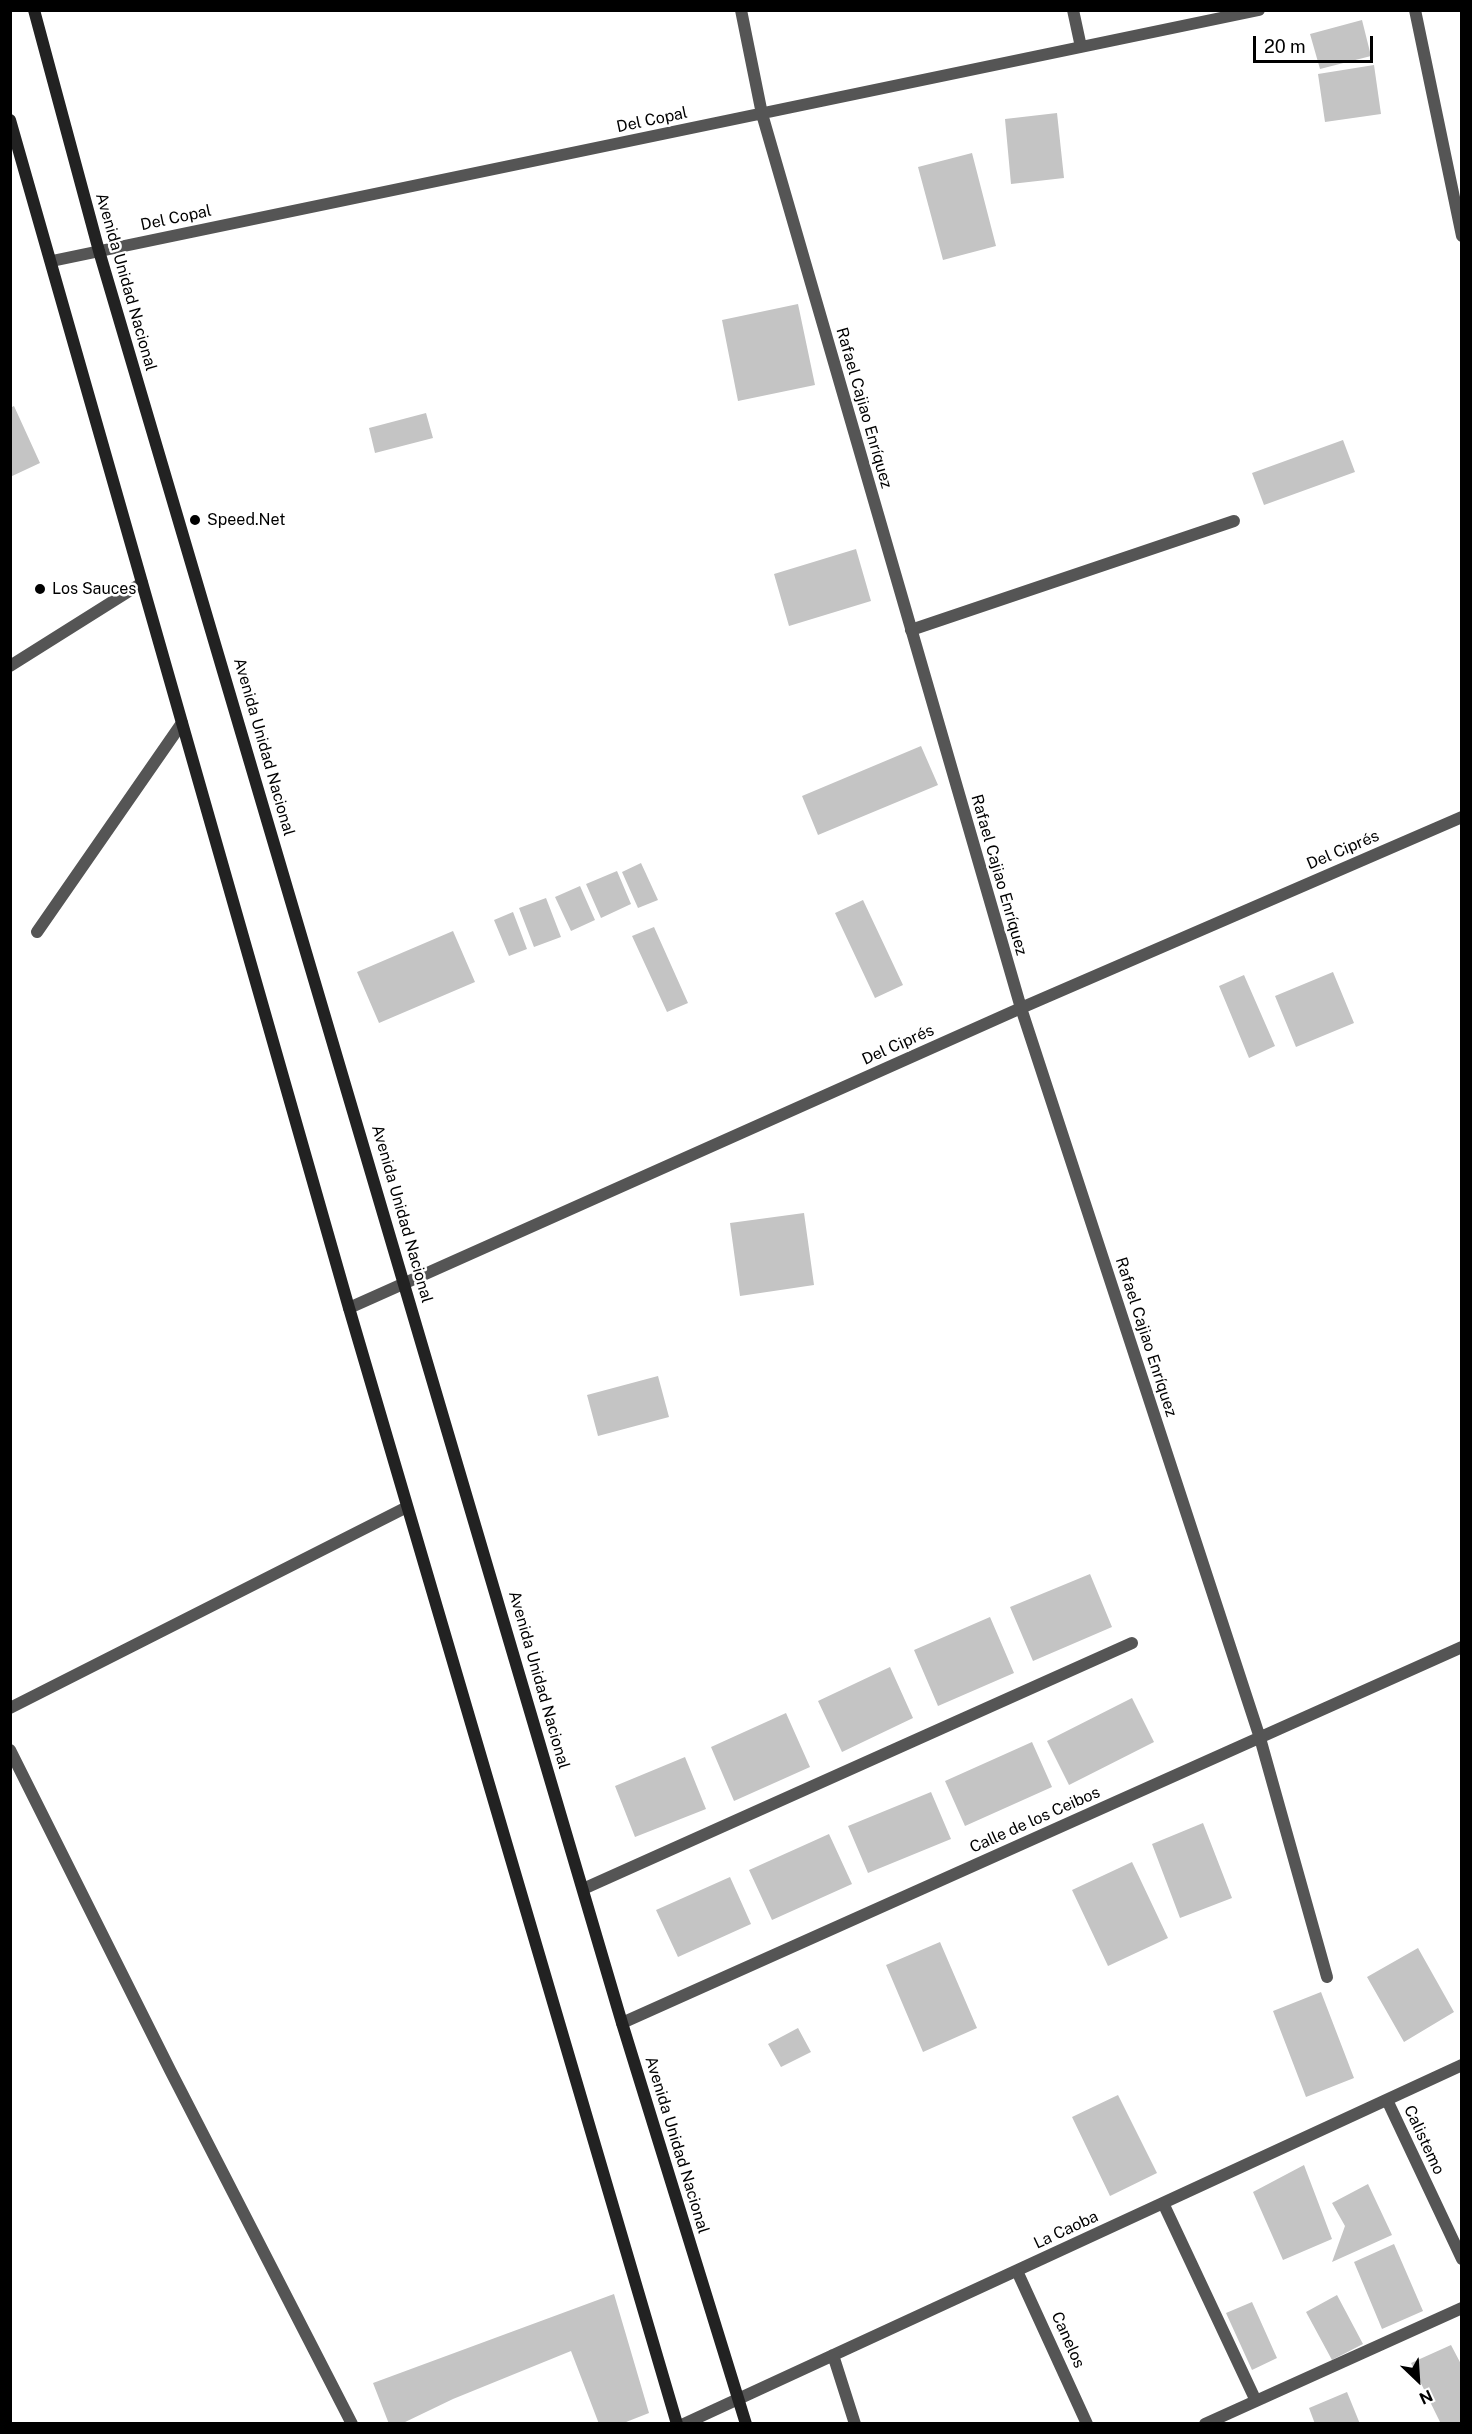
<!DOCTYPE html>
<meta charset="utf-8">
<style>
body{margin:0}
#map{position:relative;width:1472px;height:2434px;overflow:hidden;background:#fff;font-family:"Public Sans",sans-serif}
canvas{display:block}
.frame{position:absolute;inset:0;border:12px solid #000;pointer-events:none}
.north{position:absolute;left:1388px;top:2350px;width:60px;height:60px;-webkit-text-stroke:4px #fff;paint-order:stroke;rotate:155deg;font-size:16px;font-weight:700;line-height:24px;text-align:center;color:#000}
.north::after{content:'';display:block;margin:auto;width:21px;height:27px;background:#000;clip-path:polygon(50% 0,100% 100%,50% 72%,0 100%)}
.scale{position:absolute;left:1253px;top:36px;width:120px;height:27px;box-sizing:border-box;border:3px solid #000;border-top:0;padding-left:8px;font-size:18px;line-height:21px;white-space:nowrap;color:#000;-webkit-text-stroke:4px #fff;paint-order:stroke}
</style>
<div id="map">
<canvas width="1472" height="2434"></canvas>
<div class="frame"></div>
<div class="north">N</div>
<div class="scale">20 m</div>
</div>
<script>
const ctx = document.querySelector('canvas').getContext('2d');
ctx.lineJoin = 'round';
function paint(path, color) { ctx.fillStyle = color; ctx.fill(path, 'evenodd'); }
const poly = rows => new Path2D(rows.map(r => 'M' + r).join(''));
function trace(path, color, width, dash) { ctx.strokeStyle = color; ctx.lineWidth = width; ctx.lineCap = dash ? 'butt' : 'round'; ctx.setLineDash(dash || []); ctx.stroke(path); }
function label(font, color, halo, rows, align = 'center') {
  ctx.font = font + ' "Public Sans",sans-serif'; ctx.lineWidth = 5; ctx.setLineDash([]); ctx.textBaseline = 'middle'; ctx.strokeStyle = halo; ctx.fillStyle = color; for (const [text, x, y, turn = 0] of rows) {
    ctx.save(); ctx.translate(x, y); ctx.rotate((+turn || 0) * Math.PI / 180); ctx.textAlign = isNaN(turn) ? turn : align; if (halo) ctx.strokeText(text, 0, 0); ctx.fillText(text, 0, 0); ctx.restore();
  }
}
const building = poly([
 [1362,20,1371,56,1320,69,1310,34],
 [1374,65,1381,114,1325,122,1318,74],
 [1057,113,1064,178,1011,184,1005,119],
 [972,153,996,246,943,260,918,167],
 [798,304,815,385,738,401,722,320],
 [14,406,40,463,10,477,10,408],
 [426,413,433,438,375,453,369,428],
 [1343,440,1355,472,1264,505,1252,473],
 [856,549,871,601,789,626,774,574],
 [921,746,938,785,818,835,802,796],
 [641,863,658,900,638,908,622,872],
 [617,871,631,904,601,918,586,884],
 [580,886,595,920,571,931,555,897],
 [546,898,561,937,534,947,519,908],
 [863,900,903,985,875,998,835,913],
 [513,912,527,949,509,956,494,920],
 [654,927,688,1003,667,1012,632,936],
 [453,931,475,982,379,1023,357,972],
 [1333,972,1354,1023,1296,1047,1275,996],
 [1244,975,1275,1046,1249,1058,1219,986],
 [804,1213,814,1285,740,1296,730,1223],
 [658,1376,669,1417,598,1436,587,1395],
 [1090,1574,1112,1627,1033,1661,1010,1607],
 [990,1617,1014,1673,938,1706,914,1650],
 [890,1667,913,1718,842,1752,818,1701],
 [1132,1698,1154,1742,1069,1785,1047,1741],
 [786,1713,810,1767,734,1801,711,1747],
 [1032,1742,1052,1787,965,1826,945,1781],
 [685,1757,706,1809,635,1837,615,1786],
 [931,1792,951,1839,868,1873,848,1826],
 [1203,1823,1232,1898,1180,1918,1152,1844],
 [829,1834,852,1884,772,1920,749,1870],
 [1132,1862,1168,1938,1108,1966,1072,1890],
 [730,1877,751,1924,678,1957,656,1910],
 [940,1942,977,2028,923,2052,886,1965],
 [1418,1948,1454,2012,1404,2042,1367,1977],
 [1321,1992,1354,2078,1306,2097,1273,2011],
 [798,2028,811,2052,781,2067,768,2044],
 [1118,2095,1157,2173,1110,2196,1072,2117],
 [1304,2165,1332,2239,1283,2260,1253,2192],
 [1368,2184,1392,2235,1332,2262,1345,2226,1332,2203],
 [1394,2244,1423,2311,1382,2329,1354,2262],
 [614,2294,649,2413,621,2424,599,2424,571,2351,453,2399,401,2424,389,2424,373,2383],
 [1337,2295,1363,2344,1332,2360,1306,2312],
 [1252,2302,1277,2358,1252,2370,1226,2313],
 [1451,2345,1462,2366,1462,2424,1441,2424,1411,2363],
 [1347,2392,1360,2424,1315,2424,1309,2408]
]);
const service = poly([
 [911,630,1234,521],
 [37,932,182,723],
 [1260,1738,1327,1977]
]);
const minor = poly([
 [741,10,762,114,1021,1008,1260,1738],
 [1073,10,1081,47],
 [1415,10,1462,236],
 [52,261,1259,10],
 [10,666,142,583],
 [349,1308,1021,1008,1462,817],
 [10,1708,407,1507],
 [10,1750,170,2070,352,2424],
 [583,1889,1132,1643],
 [622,2023,1462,1647],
 [1387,2100,1462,2259],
 [1163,2203,1256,2401],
 [1017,2271,1087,2424],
 [833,2355,855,2424],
 [684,2424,1462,2065],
 [1205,2424,1462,2308]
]);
const secondary = poly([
 [34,10,99,251,622,2023,746,2424],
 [10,120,349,1308,677,2424]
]);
const markers = [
 [195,520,6,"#000"],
 [40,589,6,"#000"]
];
const streetNames = [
 ["Del Copal",652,120,-12],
 ["Del Copal",176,218,-12],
 ["Avenida Unidad Nacional",126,282,74],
 ["Rafael Cajiao Enríquez",864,408,74],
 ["Avenida Unidad Nacional",264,747,74],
 ["Del Ciprés",1343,850,-23],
 ["Rafael Cajiao Enríquez",999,875,74],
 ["Del Ciprés",898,1045,-24],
 ["Avenida Unidad Nacional",402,1214,74],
 ["Rafael Cajiao Enríquez",1146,1337,72],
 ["Avenida Unidad Nacional",539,1680,74],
 ["Calle de los Ceibos",1035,1820,-24],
 ["Calistemo",1424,2140,65],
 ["Avenida Unidad Nacional",677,2145,73],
 ["La Caoba",1066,2230,-25],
 ["Canelos",1068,2340,66]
];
const poiNames = [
 ["Speed.Net",207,520],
 ["Los Sauces",52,589]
];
paint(building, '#c4c4c4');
trace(service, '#555', 12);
trace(minor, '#555', 12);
trace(secondary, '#222', 12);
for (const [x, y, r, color] of markers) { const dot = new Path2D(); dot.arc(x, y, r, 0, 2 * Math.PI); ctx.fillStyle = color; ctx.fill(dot); trace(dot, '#fff', 2); }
label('16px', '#000', '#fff', streetNames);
label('16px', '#000', '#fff', poiNames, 'left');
</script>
